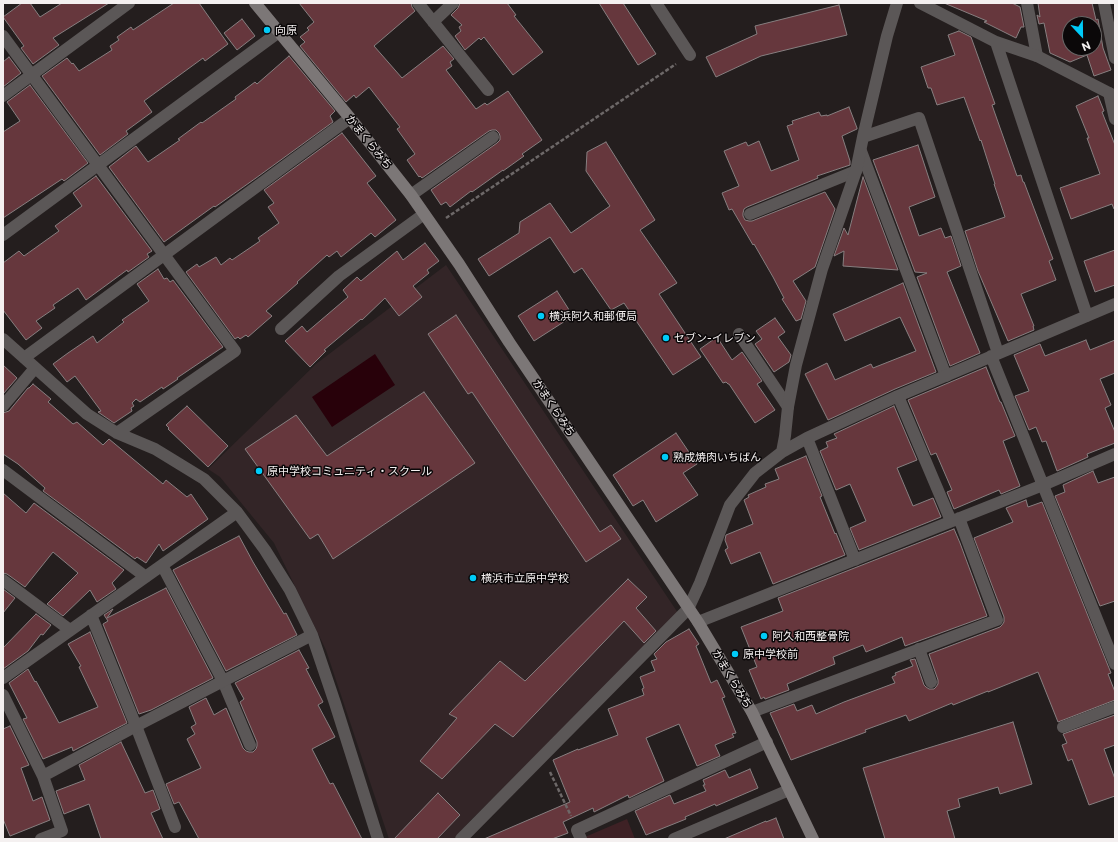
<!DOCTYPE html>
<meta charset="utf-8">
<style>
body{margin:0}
#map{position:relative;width:1118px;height:842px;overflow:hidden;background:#241e1e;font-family:Commissioner,sans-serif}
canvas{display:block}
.frame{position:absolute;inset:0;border:4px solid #f4f0f0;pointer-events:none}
.north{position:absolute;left:1062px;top:16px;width:40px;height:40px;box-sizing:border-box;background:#0b0809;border:1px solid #686565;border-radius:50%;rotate:158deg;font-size:11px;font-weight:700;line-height:16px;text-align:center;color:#f4f0f0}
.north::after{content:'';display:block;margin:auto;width:14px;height:18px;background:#00cbf8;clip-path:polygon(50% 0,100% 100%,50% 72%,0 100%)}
</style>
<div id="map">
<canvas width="1118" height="842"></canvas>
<div class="frame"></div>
<div class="north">N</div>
</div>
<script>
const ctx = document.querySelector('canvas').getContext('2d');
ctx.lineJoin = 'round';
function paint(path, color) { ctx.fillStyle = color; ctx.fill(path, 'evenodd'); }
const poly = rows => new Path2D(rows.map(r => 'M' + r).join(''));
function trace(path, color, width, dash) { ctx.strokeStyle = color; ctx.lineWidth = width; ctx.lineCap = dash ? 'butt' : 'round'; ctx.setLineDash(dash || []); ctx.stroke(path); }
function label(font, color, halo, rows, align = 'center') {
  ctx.font = font + ' Commissioner,"Noto Sans JP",sans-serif'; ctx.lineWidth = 3; ctx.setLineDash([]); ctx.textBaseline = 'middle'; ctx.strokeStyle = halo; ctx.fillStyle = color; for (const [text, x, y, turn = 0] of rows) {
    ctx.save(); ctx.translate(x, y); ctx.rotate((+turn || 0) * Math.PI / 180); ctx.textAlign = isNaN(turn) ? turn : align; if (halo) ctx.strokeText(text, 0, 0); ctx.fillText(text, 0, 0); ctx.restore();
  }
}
const built = poly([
 [446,265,678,613,466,825,454,839,389,839,326,650,274,543,220,477,208,469,316,364]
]);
const green = poly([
 [627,819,635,839,586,839,585,837]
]);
const water = poly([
 [375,354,395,385,332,427,312,397]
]);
const building = poly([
 [22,3,30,3,40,17,62,3,109,3,53,38,59,45,33,64,21,48,24,46,3,17,22,3],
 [174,3,199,3,228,44,205,61,203,58,144,101,152,112,126,131,128,134,100,155,42,76,67,58,72,64,73,63,79,71,112,50,110,46,119,40,117,37,131,27,133,30,174,3],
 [299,3,411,3,412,7,415,11,374,46,402,78,443,46,454,59,450,62,452,66,446,70,476,109,485,103,487,105,508,91,542,140,522,154,524,156,503,171,503,170,472,192,471,191,450,207,446,202,441,205,431,190,497,143,500,140,500,136,499,133,496,130,492,130,489,131,422,178,420,176,419,177,407,160,415,154,397,129,400,127,369,87,356,98,354,95,346,102,300,46,305,42,300,37,309,30,307,28,314,22,299,3],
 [460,3,507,3,516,15,514,16,543,52,513,75,484,37,481,40,479,38,465,50,455,36,461,31,459,27,462,25,451,15,458,8,460,3],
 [599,3,623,3,656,54,638,65,599,3],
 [944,3,1012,3,1020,7,1024,27,1021,27,1016,38,984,22,987,21,944,3],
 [1038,3,1092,3,1096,20,1098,19,1103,48,1111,70,1094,76,1087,55,1070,62,1050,53,1044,23,1039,24,1037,15,1040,17,1038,3],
 [1070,24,1094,24,1094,48,1070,48,1070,24],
 [839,5,847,35,761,56,716,77,706,57,757,34,755,26,839,5],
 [242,19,255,36,237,50,224,33,242,19],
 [959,31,971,37,995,104,992,105,1017,176,1021,175,1023,182,1024,182,1053,259,1049,261,1056,280,1021,294,1034,326,1033,326,1034,330,1008,341,978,271,965,231,1005,217,994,184,995,184,981,140,980,141,964,97,937,105,931,88,928,88,921,67,955,55,948,35,959,31],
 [289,56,335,111,330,116,333,122,256,178,215,207,214,206,164,242,109,167,136,146,148,162,180,140,178,139,201,122,202,123,236,99,235,97,255,82,257,84,289,56],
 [9,57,21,73,3,87,3,62,9,57],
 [30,85,88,163,64,181,62,179,3,218,3,132,20,121,7,102,30,85],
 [1098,96,1104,111,1102,112,1115,145,1115,209,1114,209,1112,204,1071,219,1060,188,1100,174,1087,138,1089,138,1076,106,1098,96],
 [849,107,857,128,857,129,842,136,850,161,850,165,817,176,818,178,747,207,744,209,743,213,743,216,745,220,749,221,752,221,825,192,835,209,815,267,793,281,806,301,801,319,796,321,782,299,784,298,773,277,754,244,753,245,732,209,729,210,722,193,739,186,724,151,746,142,748,146,759,141,771,171,799,160,787,126,793,124,792,121,819,112,821,116,827,115,827,116,849,107],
 [342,133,376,176,367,183,396,220,375,237,371,233,341,257,337,251,329,257,327,255,297,282,298,283,266,311,272,316,248,337,246,335,240,339,238,337,235,339,186,272,197,264,199,267,216,257,221,265,230,258,232,260,260,241,258,238,279,223,268,207,274,203,264,190,342,133],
 [606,142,655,220,640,230,677,283,659,294,701,357,673,375,624,303,611,310,582,268,574,273,550,237,489,276,478,259,519,233,520,222,550,203,571,233,610,206,586,171,587,152,606,142],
 [918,145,935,197,909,207,919,236,941,228,945,238,951,236,961,266,947,272,980,353,950,366,917,277,927,273,915,272,873,160,918,145],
 [96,176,152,251,147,254,149,257,128,272,127,270,86,300,78,288,53,305,55,308,36,321,42,328,26,340,3,310,3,263,19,251,24,256,59,231,55,226,82,206,73,193,96,176],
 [863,177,898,270,843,266,844,251,834,256,844,228,848,235,863,177],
 [425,243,439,261,427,270,429,273,413,286,422,297,399,316,385,298,362,320,361,319,324,350,326,351,310,367,285,341,302,326,307,332,348,297,343,290,357,277,361,281,397,251,403,260,425,243],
 [1115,250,1115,285,1095,292,1084,261,1115,250],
 [158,269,164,279,167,278,170,282,173,280,223,347,177,378,178,379,163,389,162,387,140,402,136,399,132,403,134,406,131,408,132,411,114,423,98,412,101,411,75,376,67,382,53,364,68,353,93,336,97,343,124,322,122,320,149,301,137,284,158,269],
 [903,283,936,372,895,389,828,420,805,374,827,363,835,380,871,364,873,368,916,351,900,317,845,341,833,314,903,283],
 [557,291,573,316,534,341,518,316,557,291],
 [456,315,600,532,611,525,621,539,586,562,472,392,468,394,428,334,456,315],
 [775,318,785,332,778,337,791,355,789,362,774,372,755,344,762,339,756,331,775,318],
 [717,337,732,360,742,352,762,381,757,384,775,410,755,423,729,384,728,384,726,382,723,383,700,349,717,337],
 [1086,340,1090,350,1115,340,1115,373,1100,379,1111,405,1105,408,1115,432,1115,443,1087,454,1088,457,1057,471,1046,441,1042,442,1036,427,1029,430,1015,396,1029,391,1014,355,1040,344,1045,356,1086,340],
 [3,365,17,378,3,394,3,365],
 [986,367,1000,402,1001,402,1015,436,1003,441,1020,486,1001,494,999,490,954,509,947,492,952,490,936,453,931,455,908,400,986,367],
 [33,384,51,399,48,402,73,424,77,422,103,445,109,439,163,484,166,480,187,497,191,494,208,519,163,551,159,544,146,563,137,557,135,559,43,491,45,488,18,464,3,454,3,413,9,411,28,388,29,388,33,384],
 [424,392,475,463,333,559,318,534,310,539,245,449,296,415,327,456,424,392],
 [187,406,228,446,208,467,168,429,169,428,166,425,187,406],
 [894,406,917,460,897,468,913,506,933,498,941,517,859,550,850,528,866,521,850,484,836,490,820,451,828,447,826,442,837,438,834,434,894,406],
 [676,433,697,464,683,473,698,495,656,522,643,500,633,506,613,475,676,433],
 [806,456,822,496,820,497,835,534,836,533,845,555,773,584,760,552,731,564,725,550,728,548,725,540,726,535,753,524,744,500,749,497,748,495,766,487,765,484,779,479,775,469,806,456],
 [1093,471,1098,483,1115,477,1115,601,1100,606,1055,496,1065,492,1063,485,1093,471],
 [3,493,26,513,34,503,124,570,112,583,116,589,97,602,90,590,63,616,47,604,78,573,53,552,25,587,7,574,3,573,3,493],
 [1026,500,1028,507,1042,502,1111,673,1108,674,1115,692,1115,700,1058,722,1038,672,988,692,988,691,953,705,952,703,909,721,906,715,865,730,866,732,791,760,770,713,794,704,797,711,812,705,816,714,844,702,895,683,892,677,896,675,895,673,913,666,910,660,915,659,924,685,926,687,929,689,934,689,936,687,938,684,938,680,929,654,1000,627,1002,625,1004,622,1004,617,974,538,1013,522,1006,508,1026,500],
 [954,529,960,543,987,616,905,646,902,637,866,652,863,645,833,657,835,664,787,684,789,690,765,699,764,697,761,699,749,670,757,667,741,627,783,611,778,598,954,529],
 [239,536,253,562,284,614,286,613,297,635,226,671,173,570,239,536],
 [628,579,647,597,636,608,656,631,644,643,624,621,513,737,495,724,442,779,420,761,457,718,449,714,500,661,525,681,628,579],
 [166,588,213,678,151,710,139,714,103,624,108,621,104,615,113,609,107,618,166,588],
 [3,589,15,598,3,613,3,589],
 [36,614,51,625,43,635,41,634,28,651,3,669,3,648,36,614],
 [689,629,699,644,696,646,711,683,717,680,725,697,722,698,736,733,732,734,734,737,715,745,720,756,697,766,679,724,646,738,664,781,629,798,628,795,594,812,593,808,563,822,568,833,552,839,484,839,570,802,553,760,578,749,578,750,618,735,608,709,644,695,642,689,644,688,640,677,655,671,651,661,657,659,654,654,666,642,689,629],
 [90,632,127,723,73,751,72,747,43,759,23,719,27,718,9,683,28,669,35,682,36,681,59,723,98,707,79,667,81,666,68,644,90,632],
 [299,650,309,668,306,669,323,702,318,705,335,737,312,749,330,784,333,783,362,839,199,839,179,802,174,804,166,784,201,768,187,739,195,734,191,727,196,724,189,707,206,698,214,715,226,708,243,748,246,751,249,752,253,752,256,749,257,746,257,742,240,702,244,699,235,683,299,650],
 [1115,715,1115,745,1104,749,1115,779,1115,796,1089,805,1072,759,1068,761,1062,745,1067,743,1063,734,1115,715],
 [1013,722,1032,784,1000,794,998,787,958,799,960,807,947,811,955,839,885,839,863,768,1013,722],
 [10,726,29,765,21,768,33,801,42,797,50,820,10,836,3,819,3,729,10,726],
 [121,742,145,793,153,790,160,809,151,813,163,839,101,839,89,804,64,814,56,791,85,780,79,765,121,742],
 [750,769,758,788,716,806,715,804,685,817,686,819,646,835,635,811,670,795,674,804,706,791,703,785,705,785,703,780,725,770,729,778,750,769],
 [438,793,460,815,437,839,394,839,438,793],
 [776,818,784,839,724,839,766,821,766,822,776,818]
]);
const path = poly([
 [446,218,676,64],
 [550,772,571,816]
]);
const lane = poly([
 [1027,3,1037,56],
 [1104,3,1115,58],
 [1109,93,1115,119],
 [861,151,946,376],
 [411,195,493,137],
 [750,214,856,171],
 [281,329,339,276,424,214],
 [739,334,788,407],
 [919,649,931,682],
 [223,681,250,745],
 [136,726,175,827]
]);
const street = poly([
 [418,3,488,90],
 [656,3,690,55],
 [920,3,996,42,1037,56,1115,96],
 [433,22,453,3],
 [3,36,235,351,117,433],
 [996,42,1087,316],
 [3,96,129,3],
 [863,137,919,118,998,353],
 [3,235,279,32],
 [3,339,87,414,117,433,155,449,204,479,237,512,265,550,290,590,312,635,335,703,378,839],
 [991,356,1115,664],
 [24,358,350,118],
 [898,396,951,521],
 [3,406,35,368],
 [807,438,855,560],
 [782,452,785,436,788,407,796,365,822,269,856,171,863,137,887,36,897,3],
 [3,470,146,577],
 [162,565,223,681],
 [3,580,70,630],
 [91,615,136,726],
 [698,622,1043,485,1115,454],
 [3,678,237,512],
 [3,695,43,776,136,726,312,635],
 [752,712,997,620,959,518],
 [1063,727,1115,707],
 [41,839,62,831,43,776],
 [461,839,688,609,700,583,730,505,755,473,782,452,807,438,898,396,1115,304],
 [581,839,577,830,767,742],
 [674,839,789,790]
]);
const secondary = poly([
 [255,3,350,118,411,195,459,264,509,342,698,622,752,712,813,839]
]);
const markers = [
 [267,30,4,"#00cbf8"],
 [541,316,4,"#00cbf8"],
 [666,338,4,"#00cbf8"],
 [665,457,4,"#00cbf8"],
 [259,471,4,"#00cbf8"],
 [473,578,4,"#00cbf8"],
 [764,636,4,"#00cbf8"],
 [735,654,4,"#00cbf8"]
];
const poiNames = [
 ["向原",275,30],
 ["横浜阿久和郵便局",549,316],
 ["セブン-イレブン",674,338],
 ["熟成焼肉いちばん",673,457],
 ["原中学校コミュニティ・スクール",267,471],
 ["横浜市立原中学校",481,578],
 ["阿久和西整骨院",772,636],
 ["原中学校前",743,654]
];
const streetNames = [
 ["かまくらみち",369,142,51],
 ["かまくらみち",554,408,56],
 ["かまくらみち",732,679,59]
];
paint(built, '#332527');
paint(green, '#3e2125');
paint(water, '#28010a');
paint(building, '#66373d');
trace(building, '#877f80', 1);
trace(path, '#6d6868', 2.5, [4, 2]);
trace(lane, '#5b5757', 12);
trace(street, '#5b5757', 12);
trace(secondary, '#7c7777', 12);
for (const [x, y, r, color] of markers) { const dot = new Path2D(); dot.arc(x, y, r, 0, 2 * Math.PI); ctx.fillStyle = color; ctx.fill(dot); trace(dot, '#0b0809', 1.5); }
label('11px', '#f4f0f0', '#0b0809', poiNames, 'left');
label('11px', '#f4f0f0', '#0b0809', streetNames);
</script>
